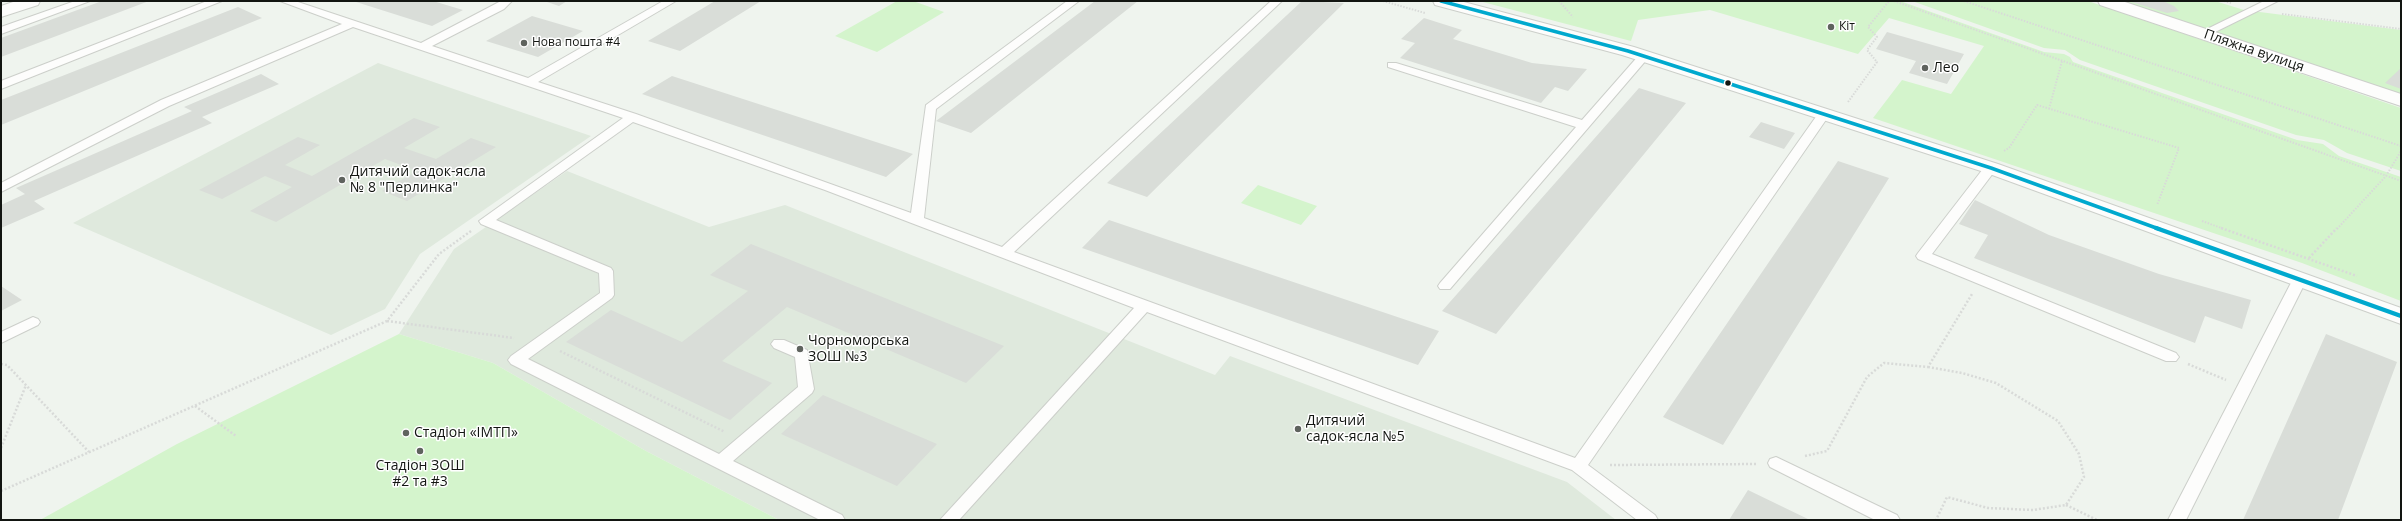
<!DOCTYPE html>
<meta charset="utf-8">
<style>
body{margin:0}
#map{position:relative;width:2402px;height:521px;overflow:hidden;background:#eff4ee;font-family:"Open Sans",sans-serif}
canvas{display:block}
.frame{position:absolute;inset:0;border:2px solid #121511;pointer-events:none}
</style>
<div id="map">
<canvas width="2402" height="521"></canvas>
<div class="frame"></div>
</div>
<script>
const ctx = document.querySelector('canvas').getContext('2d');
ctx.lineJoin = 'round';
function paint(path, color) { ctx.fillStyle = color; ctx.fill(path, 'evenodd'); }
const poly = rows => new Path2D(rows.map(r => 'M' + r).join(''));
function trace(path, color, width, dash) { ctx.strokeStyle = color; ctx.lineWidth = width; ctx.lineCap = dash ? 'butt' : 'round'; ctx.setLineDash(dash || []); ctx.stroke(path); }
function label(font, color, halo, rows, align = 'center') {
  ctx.font = font + ' "Open Sans",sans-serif'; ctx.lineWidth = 3; ctx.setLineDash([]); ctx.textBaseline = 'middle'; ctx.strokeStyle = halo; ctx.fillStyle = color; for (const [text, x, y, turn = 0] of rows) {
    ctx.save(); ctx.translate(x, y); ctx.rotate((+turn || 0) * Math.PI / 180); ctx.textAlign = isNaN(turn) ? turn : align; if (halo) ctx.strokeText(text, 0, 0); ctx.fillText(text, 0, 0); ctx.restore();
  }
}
const built = poly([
 [378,63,591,136,420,254,385,309,331,335,73,223],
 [567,171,709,227,785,205,1215,375,1230,356,1567,482,1616,520,779,520,646,451,493,363,399,334,454,249]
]);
const green = poly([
 [897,1,913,1,944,12,877,52,835,36],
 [1479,1,1900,1,2044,52,2064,54,2070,57,2073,62,2297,140,2323,144,2339,156,2401,177,2401,301,2302,263,1873,118,1902,80,1951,94,1984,46,1889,18,1858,54,1710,10,1638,20,1631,41],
 [1912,1,2088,1,2401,108,2401,171,2347,153,2324,140,2296,135,2080,60,2065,50,2044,48],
 [2114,1,2215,1,2244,10,2401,30,2401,98],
 [1258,185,1317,206,1301,225,1241,203],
 [399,334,493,363,646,451,779,520,40,520,177,444]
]);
const building = poly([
 [102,1,149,1,1,57,1,38],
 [353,1,433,1,463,10,432,26],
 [544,1,567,1,559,6],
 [715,1,761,1,680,51,648,41],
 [1095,1,1138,1,971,133,936,121],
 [1302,1,1344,3,1147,197,1107,183],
 [2128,1,2163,1,2174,6,2179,11,2167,13],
 [238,7,262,18,1,125,1,100],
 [532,16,583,31,538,57,486,41],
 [1424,18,1462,30,1453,39,1532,63,1587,69,1568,91,1555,87,1541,103,1400,58,1415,43,1401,39],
 [1887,32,1964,54,1947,84,1909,73,1916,61,1876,49],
 [2401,68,2401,89,2385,83],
 [261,74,279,84,202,117,212,123,34,201,45,209,1,228,1,205,25,194,16,188,192,111,184,107],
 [672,76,913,154,886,177,642,94],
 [1639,88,1686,103,1496,334,1442,311],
 [414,118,440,127,404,148,436,159,471,138,496,147,407,201,382,191,417,171,385,159,276,222,250,211,292,187,265,176,222,199,199,190,298,137,320,145,285,165,312,176],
 [1761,122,1795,133,1784,149,1749,137],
 [1838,161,1889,178,1723,445,1663,417],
 [1975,200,2049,235,2159,274,2251,300,2242,329,2205,316,2195,343,1974,258,1988,235,1959,224],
 [1109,220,1439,331,1418,365,1082,248],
 [751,244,1004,346,966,383,787,307,722,361,772,383,730,420,566,342,611,310,682,342,748,291,710,275],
 [1,286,22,300,1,311],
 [2326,334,2397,362,2338,520,2243,520],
 [823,395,937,444,897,486,781,434],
 [1748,490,1810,520,1729,520]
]);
const pathFar1 = poly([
 [1383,1,1425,13],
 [1559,1,1573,17],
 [1894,1,2401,181],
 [1964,1,2401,146],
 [2224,1,2231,3],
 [2282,14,2401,29],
 [1848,102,1877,62,1867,50,1877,37,1868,27,1889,1],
 [2049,109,2062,61],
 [2004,151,2009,148,2037,105,2179,148,2157,205],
 [2202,221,2224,229],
 [2337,229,2386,176,2401,151]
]);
const path = poly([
 [2221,228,2357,276],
 [2309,258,2337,228],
 [387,321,514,338],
 [560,351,725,432],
 [1,364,7,365,89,452],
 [2188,364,2226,380],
 [1928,367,1962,373,1996,383,2058,421,2079,454,2084,477,2066,505,2033,510,1988,508,1947,497,1936,520],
 [195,406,236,436],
 [1,448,26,385],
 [1805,456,1827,451,1867,377,1884,363,1928,367,1972,294],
 [1610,465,1757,464],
 [1,491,387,321,439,254,471,231],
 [2066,505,2097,520]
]);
const lane = poly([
 [75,1,90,1,1,34,1,27,75,1],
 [207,1,222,1,1,89,1,81,207,1],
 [280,1,295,1,421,43,501,1,512,1,504,9,432,46,528,78,663,1,676,1,538,82,636,114,911,213,926,105,1067,1,1079,1,936,109,924,218,1002,247,1271,1,1282,1,1014,252,1575,458,1820,111,1824,110,1830,114,1588,465,1655,515,1658,520,1637,520,1572,470,1147,312,959,520,940,520,1134,308,825,190,633,122,496,220,611,268,613,271,614,295,612,298,528,359,719,454,798,387,795,357,774,348,771,344,774,340,784,340,807,350,814,389,812,393,733,461,842,515,845,520,820,520,511,364,508,360,511,356,600,293,599,273,481,224,479,221,623,118,353,27,169,106,1,192,1,183,161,100,342,24,280,1],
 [2264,1,2278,1,2207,36,2199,36,2197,34,2264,1],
 [1644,53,1648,54,1648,58,1450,289,1440,289,1438,286,1440,283,1576,127,1388,67,1388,63,1396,63,1582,120,1640,54,1644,53],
 [1991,164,1997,168,1932,254,2176,353,2179,357,2176,361,2166,361,1918,259,1916,256,1918,253,1986,165,1991,164],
 [2300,274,2307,279,2186,520,2168,520,2293,279,2300,274],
 [33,317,38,319,40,322,38,325,1,343,1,332,33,317],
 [1776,457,1897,515,1900,520,1875,520,1770,467,1768,463,1770,459,1776,457]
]);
const street = poly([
 [2098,1,2122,1,2401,94,2401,106,2100,5,2098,1]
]);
const secondary = poly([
 [16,1,40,1,38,5,1,17,1,6,16,1],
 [1433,1,1460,1,1634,47,1998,164,2401,308,2401,324,1984,172,1622,55,1435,5,1433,1]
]);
const bus1Far1 = poly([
 [1441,1,1628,51,1991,168,2159,229]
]);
const bus1 = poly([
 [2156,228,2401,316]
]);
const markers = [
 [1831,27,4,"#5f635e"],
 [524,43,4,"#5f635e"],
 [1925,68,4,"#5f635e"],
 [1728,83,3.5,"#121511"],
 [342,180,4,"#5f635e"],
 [800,349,4,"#5f635e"],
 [1298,429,4,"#5f635e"],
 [406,433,4,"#5f635e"],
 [420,451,4,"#5f635e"]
];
const farPoinames = [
 ["Кіт",1839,27],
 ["Нова пошта #4",532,43]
];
const streetNames = [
 ["Пляжна вулиця",2254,51,19]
];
const poiNames = [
 ["Лео",1933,68],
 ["Дитячий садок-ясла",350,172],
 ["№ 8 \"Перлинка\"",350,188],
 ["Чорноморська",808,341],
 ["ЗОШ №3",808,357],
 ["Дитячий",1306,421],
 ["садок-ясла №5",1306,437],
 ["Стадіон «ІМТП»",414,433],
 ["Стадіон ЗОШ",420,466,"center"],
 ["#2 та #3",420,482,"center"]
];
paint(built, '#dfe9dd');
paint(green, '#d4f4cc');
paint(building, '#d9ddd8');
trace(lane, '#cccfca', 2);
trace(street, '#cccfca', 2);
trace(secondary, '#cccfca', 2);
trace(pathFar1, '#d8dad8', 2, [1.5, 1.5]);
trace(path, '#d8dad8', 2.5, [2, 2]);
paint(lane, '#fdfdfc');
paint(street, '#fdfdfc');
paint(secondary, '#fdfdfc');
trace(bus1Far1, '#00a9ce', 3.5);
trace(bus1, '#00a9ce', 4.5);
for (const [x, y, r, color] of markers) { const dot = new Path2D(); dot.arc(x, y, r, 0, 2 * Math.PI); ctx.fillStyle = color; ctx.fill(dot); trace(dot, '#fff', 1.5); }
label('12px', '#121511', '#fff', farPoinames, 'left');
label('14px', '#121511', '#fff', streetNames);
label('14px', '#121511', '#fff', poiNames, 'left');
</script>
